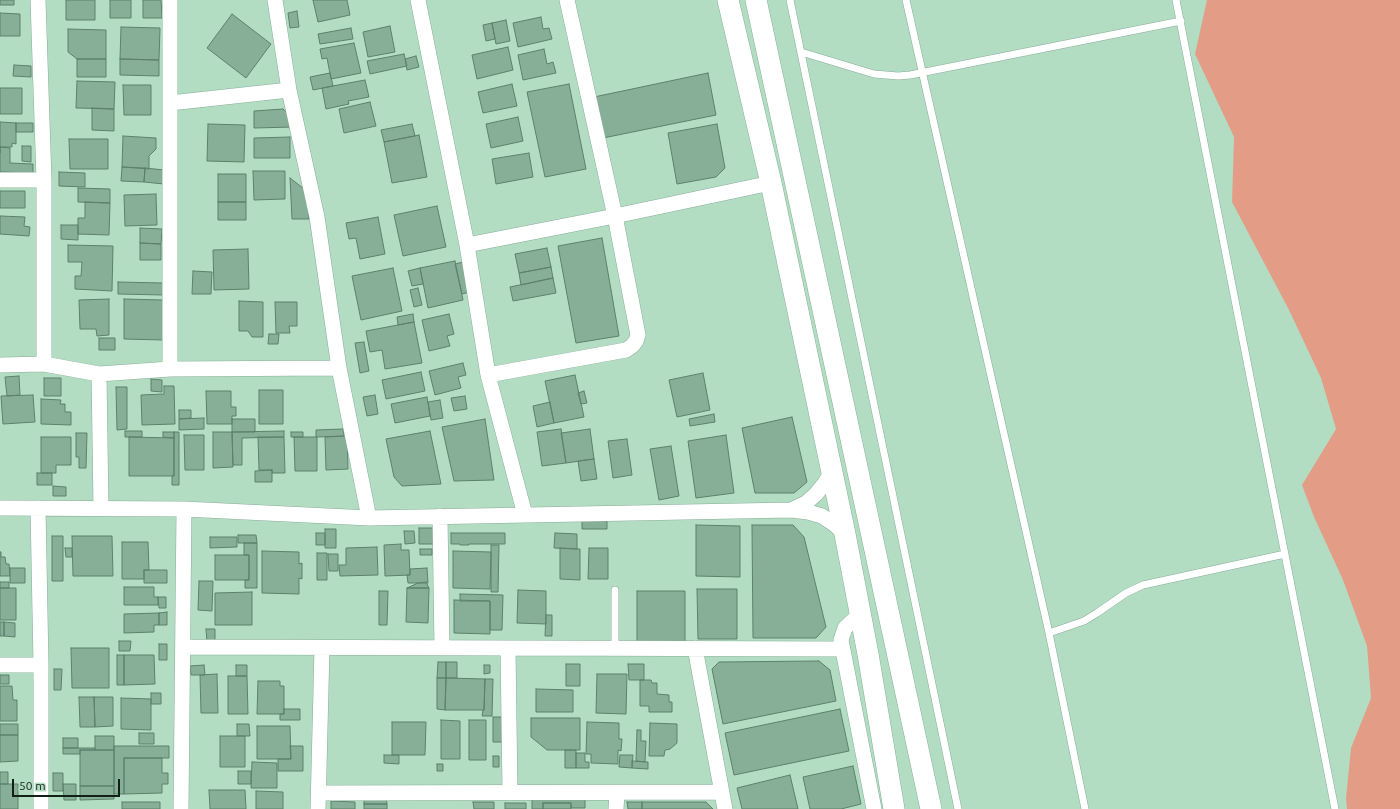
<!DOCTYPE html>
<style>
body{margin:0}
#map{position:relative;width:1400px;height:809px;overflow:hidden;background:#b3ddc3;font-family:Ubuntu,sans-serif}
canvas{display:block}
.scale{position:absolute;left:12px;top:779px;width:108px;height:18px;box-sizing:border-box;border:2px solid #122118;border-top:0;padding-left:5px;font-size:12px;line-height:14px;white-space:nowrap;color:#122118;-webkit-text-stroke:3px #b3ddc3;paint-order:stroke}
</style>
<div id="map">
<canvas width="1400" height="809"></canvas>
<div class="scale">50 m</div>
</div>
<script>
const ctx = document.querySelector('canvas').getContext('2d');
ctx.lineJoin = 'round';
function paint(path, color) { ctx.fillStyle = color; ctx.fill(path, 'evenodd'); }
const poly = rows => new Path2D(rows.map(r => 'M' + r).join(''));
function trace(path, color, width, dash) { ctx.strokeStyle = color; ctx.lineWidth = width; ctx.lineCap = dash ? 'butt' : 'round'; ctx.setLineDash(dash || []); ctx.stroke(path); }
const green = poly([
 [1207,0,1400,0,1400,809,1347,809,1346,798,1351,748,1371,698,1367,646,1343,580,1314,517,1302,485,1336,429,1321,378,1289,310,1232,202,1234,137,1195,54]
]);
const building = poly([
 [0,0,14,0,14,5,0,5,0,0],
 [66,0,95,0,95,20,66,20,66,0],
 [110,0,131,0,131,18,110,18,110,0],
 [143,0,161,0,162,18,143,18,143,0],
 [313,0,347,0,350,15,318,22,313,0],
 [297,11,299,27,290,28,288,13,297,11],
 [0,13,20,14,20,36,0,36,0,13],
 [232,14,271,44,246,78,207,48,232,14],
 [541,17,543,29,549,28,552,39,518,47,513,23,541,17],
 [506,20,510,41,496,44,492,23,506,20],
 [492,23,495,39,486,41,483,25,492,23],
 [390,26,395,52,368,57,363,32,390,26],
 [121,27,160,28,159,60,120,59,121,27],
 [351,28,353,39,320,44,318,34,351,28],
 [68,29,106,30,106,59,77,59,68,52,68,29],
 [354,43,361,73,331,79,327,58,322,59,320,49,354,43],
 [508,47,513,70,477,79,472,55,508,47],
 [544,49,547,64,553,62,556,73,523,80,518,55,544,49],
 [404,54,407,66,370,74,367,61,404,54],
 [416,56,419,67,407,70,405,59,416,56],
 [77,59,106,59,106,77,77,77,77,59],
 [120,59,159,60,159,76,120,75,120,59],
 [14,65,31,66,31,77,13,76,14,65],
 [330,73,333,86,313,90,310,77,330,73],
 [708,73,716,115,603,138,594,97,708,73],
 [365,80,369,97,348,101,349,104,326,109,322,88,365,80],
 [77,81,115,82,114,109,76,108,77,81],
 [512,84,517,106,483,113,478,92,512,84],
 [569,84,586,169,545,177,527,92,569,84],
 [123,85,151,85,151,115,124,115,123,85],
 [0,88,22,88,22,114,0,114,0,88],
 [370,102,376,126,344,133,339,109,370,102],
 [92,108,114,109,114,131,92,130,92,108],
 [283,109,294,120,294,127,254,128,254,111,283,109],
 [518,117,523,141,491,148,486,124,518,117],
 [0,122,16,123,16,144,12,143,12,147,0,147,0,153,0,122],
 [16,123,33,123,33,132,16,132,16,123],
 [208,124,245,125,244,162,207,161,208,124],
 [412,124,415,136,384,142,381,130,412,124],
 [717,124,725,168,716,177,677,184,668,133,717,124],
 [419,135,427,177,392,183,384,142,419,135],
 [123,136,156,138,156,149,149,156,149,169,122,167,123,136],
 [290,137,290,158,254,158,254,138,290,137],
 [69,139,108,139,108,169,70,169,69,139],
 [22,146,31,146,31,162,22,161,22,146],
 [0,147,10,148,10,163,33,164,33,173,0,172,0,147],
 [529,153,533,177,496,184,492,159,529,153],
 [122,167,145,168,144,182,121,181,122,167],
 [145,168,164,170,164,184,144,182,145,168],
 [253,171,285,171,285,199,254,200,253,171],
 [59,172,85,173,85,187,59,186,59,172],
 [218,174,246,174,246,202,218,202,218,174],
 [290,178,308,192,309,219,292,219,290,178],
 [78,188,110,189,110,203,78,202,78,188],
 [0,191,25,191,25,208,0,208,0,191],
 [156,194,157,225,125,226,124,195,156,194],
 [85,202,110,203,109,235,78,234,78,218,85,218,85,202],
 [218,202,246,202,246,220,218,220,218,202],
 [437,206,446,247,403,256,394,215,437,206],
 [0,216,25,217,24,226,30,227,29,236,0,234,0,216],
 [378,217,385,254,360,259,356,238,349,239,346,223,378,217],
 [61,225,78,225,78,240,61,239,61,225],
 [140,228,162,229,161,244,140,243,140,228],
 [602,238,619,336,576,343,558,246,602,238],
 [140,243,161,244,161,260,140,260,140,243],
 [68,245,113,246,112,291,75,289,75,276,81,276,82,262,68,262,68,245],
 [547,248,551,267,519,273,515,254,547,248],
 [248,249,249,289,214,290,213,250,248,249],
 [455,261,463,300,428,308,420,268,455,261],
 [463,262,470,292,462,294,455,264,463,262],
 [551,267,553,278,521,285,519,273,551,267],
 [393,268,402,311,361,320,352,276,393,268],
 [420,268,423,284,412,286,408,271,420,268],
 [193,271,212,272,211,294,192,294,193,271],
 [553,278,556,293,513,301,510,287,553,278],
 [118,282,163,283,163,295,118,294,118,282],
 [418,288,422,305,414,307,410,290,418,288],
 [109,299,109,335,97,336,96,329,80,329,79,300,109,299],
 [124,299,163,300,163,340,124,339,124,299],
 [239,301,263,302,263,337,252,337,248,331,239,331,239,301],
 [275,302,297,302,297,326,289,326,290,333,276,333,275,302],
 [413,314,414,322,398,325,397,317,413,314],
 [449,314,454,334,447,336,450,346,429,351,422,320,449,314],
 [414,322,422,363,385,369,382,350,370,352,366,331,414,322],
 [269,334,279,334,278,344,268,344,269,334],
 [99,338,115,338,115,350,99,350,99,338],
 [364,342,369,371,360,373,355,343,364,342],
 [463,363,466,375,458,377,461,388,435,395,429,371,463,363],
 [421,372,425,391,386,399,382,380,421,372],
 [703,373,710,410,677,417,669,380,703,373],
 [575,375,584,417,554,423,545,381,575,375],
 [19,376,20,395,7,396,5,377,19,376],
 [44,378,61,378,61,396,44,396,44,378],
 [151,379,162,380,162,392,151,391,151,379],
 [164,386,174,386,175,424,142,425,141,395,164,394,164,386],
 [116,387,127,387,127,429,117,430,116,387],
 [259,390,283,390,283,424,259,424,259,390],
 [206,391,231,391,231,407,236,407,236,416,232,416,232,424,207,424,206,391],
 [584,391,587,403,581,404,578,393,584,391],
 [33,395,35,422,3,424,1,396,33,395],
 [375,395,378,414,367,416,363,397,375,395],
 [465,396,467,409,454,411,451,398,465,396],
 [427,397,430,416,395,423,391,404,427,397],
 [41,399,61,400,60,404,65,404,65,412,71,412,71,425,41,424,41,399],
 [440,400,443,418,431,420,428,402,440,400],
 [550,402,554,423,537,427,533,406,550,402],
 [179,410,191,410,191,418,179,419,179,410],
 [714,414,715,422,690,426,689,419,714,414],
 [792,417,807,482,794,493,755,493,742,428,792,417],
 [204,418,204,429,179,430,179,419,204,418],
 [232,419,255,419,255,432,232,432,232,419],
 [485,419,494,480,454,481,442,427,485,419],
 [343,429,344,436,316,437,316,430,343,429],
 [561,429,566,463,542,466,537,432,561,429],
 [590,429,594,459,566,463,561,433,590,429],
 [125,431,142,431,142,437,125,437,125,431],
 [284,431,284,437,242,438,242,465,233,465,232,432,284,431],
 [430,431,441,484,402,486,394,477,386,439,430,431],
 [163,432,174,432,174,438,163,437,163,432],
 [174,432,179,432,179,485,172,485,172,476,174,476,174,432],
 [213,432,232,432,233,467,213,468,213,432],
 [291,432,303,432,303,437,291,437,291,432],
 [76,433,87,433,86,468,79,468,79,457,76,457,76,433],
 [184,435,204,435,204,470,185,470,184,435],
 [726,435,734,493,696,498,688,441,726,435],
 [347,436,348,469,326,470,325,437,347,436],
 [41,437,71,437,71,465,56,465,56,473,41,473,41,437],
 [129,437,174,438,174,476,129,476,129,437],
 [258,437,284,437,285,473,272,473,272,470,259,470,258,437],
 [294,437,317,437,317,471,295,471,294,437],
 [627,439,632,475,613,478,608,441,627,439],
 [671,446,679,496,659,500,650,449,671,446],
 [594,459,597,479,581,481,578,461,594,459],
 [272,470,272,482,255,482,255,471,272,470],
 [37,473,52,473,52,485,37,485,37,473],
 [53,486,66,487,66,496,53,496,53,486],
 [582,518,607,518,607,529,582,529,582,518],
 [696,525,740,526,740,577,696,576,696,525],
 [752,525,793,525,804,537,826,627,816,638,753,638,752,525],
 [419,528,436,528,436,544,419,544,419,528],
 [325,529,336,529,336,548,325,548,325,529],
 [404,531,414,531,415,543,405,544,404,531],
 [316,533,325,533,325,545,316,545,316,533],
 [451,533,505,533,505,544,469,544,469,545,460,545,460,544,451,544,451,533],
 [555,533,577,534,577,549,554,548,555,533],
 [238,535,256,535,257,543,238,543,238,535],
 [52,536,63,536,63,581,52,581,52,536],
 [72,536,112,536,113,576,73,576,72,536],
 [210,537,237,537,237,547,210,548,210,537],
 [122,542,148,542,149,570,144,570,144,579,122,579,122,542],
 [244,543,257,543,257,588,245,588,245,580,249,580,249,555,244,555,244,543],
 [401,544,401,550,409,550,410,575,385,576,384,545,401,544],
 [491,545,499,545,498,592,491,592,491,545],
 [377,547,378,575,340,576,339,565,346,565,346,548,377,547],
 [65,548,72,548,72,557,66,557,65,548],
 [560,548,580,549,580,580,560,579,560,548],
 [589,548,608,548,608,579,588,579,589,548],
 [420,549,432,549,432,555,420,555,420,549],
 [262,551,299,552,299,564,302,563,302,579,299,578,299,594,262,593,262,551],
 [453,551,491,552,490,589,453,588,453,551],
 [0,552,1,552,1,557,5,557,6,564,9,564,10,576,0,576,0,552],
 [317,553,327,553,327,580,317,580,317,553],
 [328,554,338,554,338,571,329,571,328,554],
 [215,555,249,555,249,580,215,580,215,555],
 [10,568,25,568,25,583,10,583,10,568],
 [427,568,428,583,408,583,407,575,410,575,410,569,427,568],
 [144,570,167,570,167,583,144,583,144,570],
 [199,581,213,581,212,611,198,610,199,581],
 [0,582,9,582,9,588,0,588,0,582],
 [426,582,429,588,407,588,418,583,426,582],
 [124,587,154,587,154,597,158,597,158,605,124,605,124,587],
 [0,588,16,588,16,620,0,620,0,588],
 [407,588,429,588,428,623,406,622,407,588],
 [697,589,737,589,737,639,698,639,697,589],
 [518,590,546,591,546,624,517,623,518,590],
 [379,591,388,591,387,625,379,625,379,591],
 [637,591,685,591,685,642,637,642,637,591],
 [252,592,252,625,215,625,215,593,252,592],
 [460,594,503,595,502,630,490,630,490,601,460,601,460,594],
 [158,597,166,597,166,608,159,608,158,597],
 [454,600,490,601,490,634,454,633,454,600],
 [167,612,167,625,159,625,159,613,167,612],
 [159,613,159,625,154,625,154,632,124,633,124,614,159,613],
 [546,615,552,615,552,636,545,636,546,615],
 [0,622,4,622,4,636,0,636,0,622],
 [4,622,15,623,15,637,4,636,4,622],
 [206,629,215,629,215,642,207,642,206,629],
 [119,641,131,641,130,651,119,651,119,641],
 [159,644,167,644,167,660,159,660,159,644],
 [71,648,109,648,109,688,72,688,71,648],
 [117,655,124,655,124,685,117,685,117,655],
 [124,655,154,655,155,684,124,685,124,655],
 [819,661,830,670,836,701,723,724,712,669,719,662,819,661],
 [438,662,446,662,446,678,437,678,438,662],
 [446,662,457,662,457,678,446,678,446,662],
 [566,664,580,664,580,686,566,686,566,664],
 [628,664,644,664,644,680,629,680,628,664],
 [204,665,205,675,191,675,190,666,204,665],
 [236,665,247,665,247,676,236,676,236,665],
 [484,665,490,665,490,673,484,674,484,665],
 [54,669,62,669,61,690,54,690,54,669],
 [217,674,218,713,201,713,200,675,217,674],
 [597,674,627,674,626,714,596,713,597,674],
 [0,675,9,675,9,684,0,684,0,675],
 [228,676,247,676,248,714,228,714,228,676],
 [437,678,446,678,445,710,437,709,437,678],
 [446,678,485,679,484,710,445,710,446,678],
 [485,679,493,679,492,716,482,716,483,710,484,710,485,679],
 [640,680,651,680,652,683,657,683,657,694,669,695,669,702,672,702,672,712,649,712,649,706,640,706,640,680],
 [258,681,280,681,280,686,284,686,284,714,257,714,258,681],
 [0,686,12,686,13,700,17,700,17,721,0,721,0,686],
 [536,689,573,690,573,712,536,712,536,689],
 [151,693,161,693,161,704,151,704,151,693],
 [79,697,94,697,95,727,80,727,79,697],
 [94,697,113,697,113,726,95,727,94,697],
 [121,698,151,699,151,730,121,729,121,698],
 [284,709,300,709,300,720,280,720,280,714,284,714,284,709],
 [840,709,849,751,734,775,725,733,840,709],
 [493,717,503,717,503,742,493,742,493,717],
 [531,718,580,718,580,750,547,750,531,737,531,718],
 [441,720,460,721,460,759,441,759,441,720],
 [469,720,486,720,486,760,469,760,469,720],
 [392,722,426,722,425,755,392,755,392,722],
 [587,722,619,723,619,739,622,739,621,751,618,750,618,764,591,763,591,754,586,754,587,722],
 [650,723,677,724,677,743,670,749,665,750,664,756,649,756,650,723],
 [0,724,18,724,18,735,0,735,0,724],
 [237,724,249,724,250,736,237,736,237,724],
 [257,726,290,726,291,759,257,759,257,726],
 [637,730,641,730,641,741,646,741,645,762,636,761,637,730],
 [139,733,154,733,154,744,139,744,139,733],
 [0,735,18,735,18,761,0,762,0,735],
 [95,736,114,736,114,750,95,750,95,736],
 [220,736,245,736,245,767,220,767,220,736],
 [63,738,78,738,78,748,63,748,63,738],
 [114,746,169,746,169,758,124,758,124,794,114,794,114,746],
 [290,746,303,746,303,771,278,771,278,759,291,759,290,746],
 [63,748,95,748,95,750,80,750,80,754,63,754,63,748],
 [80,750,114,750,114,786,80,786,80,750],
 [565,750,576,750,576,768,565,768,565,750],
 [576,753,585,753,585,762,589,762,589,768,576,768,576,753],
 [384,755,399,755,399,764,384,763,384,755],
 [620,755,633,755,632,768,619,767,620,755],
 [493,756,499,756,499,767,493,767,493,756],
 [124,758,162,758,162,773,168,773,168,784,162,784,162,793,124,794,124,758],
 [632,761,648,762,648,769,632,768,632,761],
 [252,762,277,763,277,788,251,788,252,762],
 [437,764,443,764,443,771,437,771,437,764],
 [853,766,861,804,841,809,810,809,803,777,853,766],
 [238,771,251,771,251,784,238,784,238,771],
 [0,772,8,772,8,784,0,784,0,772],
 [53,773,63,773,63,791,53,791,53,773],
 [790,775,798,809,742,809,737,788,790,775],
 [0,784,18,784,18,809,0,809,0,784],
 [63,784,76,784,76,800,64,800,63,784],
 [80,786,114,786,114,799,80,800,80,786],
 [209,790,245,790,246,809,210,809,209,790],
 [256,791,283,792,283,809,256,809,256,791],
 [364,796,386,796,387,804,364,804,364,796],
 [532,796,585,797,585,808,571,808,571,803,543,803,543,809,532,809,532,796],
 [331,801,355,802,355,809,331,809,331,801],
 [122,802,160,802,160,809,122,809,122,802],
 [473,802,494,802,494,809,474,809,473,802],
 [627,802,642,802,642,809,628,809,627,802],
 [642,802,706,802,713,809,642,809,642,802],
 [505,803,526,803,526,809,505,809,505,803],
 [543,803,571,803,571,809,543,809,543,803],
 [364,804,387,804,387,809,364,809,364,804]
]);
const service = poly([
 [790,0,958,809],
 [906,0,1049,633,1085,809],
 [1176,0,1335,809],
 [801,52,874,74,898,76,910,75,1181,21],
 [615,590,615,648],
 [1049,633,1084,621,1097,613,1126,593,1143,585,1285,554]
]);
const minor = poly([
 [38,0,44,180,44,364],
 [275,0,289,90,317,217,339,368,369,518],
 [418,0,467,245,488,375,525,515],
 [170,103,289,90],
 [0,180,44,180],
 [467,245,615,216,771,183],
 [0,365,44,364,99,374,170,369,339,368],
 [170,369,170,0],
 [99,374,101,508],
 [488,375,626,350,632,346,636,341,638,335,615,216,567,0],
 [0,508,184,509,369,518,791,510,808,512,822,516,834,524,845,534],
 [38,508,41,665,41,809],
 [791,510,806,503,816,494,825,483,832,471],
 [440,516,442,648],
 [860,614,845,628,841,640,874,809],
 [183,647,843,649],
 [508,648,510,793],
 [695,648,725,809],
 [0,665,41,665],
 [319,793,722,792],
 [181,809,184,509],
 [318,809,322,648],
 [616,809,617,793]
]);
const secondary = poly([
 [728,0,771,183,845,534,868,654,894,809],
 [756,0,931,809]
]);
paint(green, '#e39d87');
paint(building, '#87af97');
trace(building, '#5b816a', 1);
trace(service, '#86ae96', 8);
trace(minor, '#86ae96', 16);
trace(secondary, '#86ae96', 22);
trace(service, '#fff', 7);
trace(minor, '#fff', 15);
trace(secondary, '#fff', 21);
</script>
